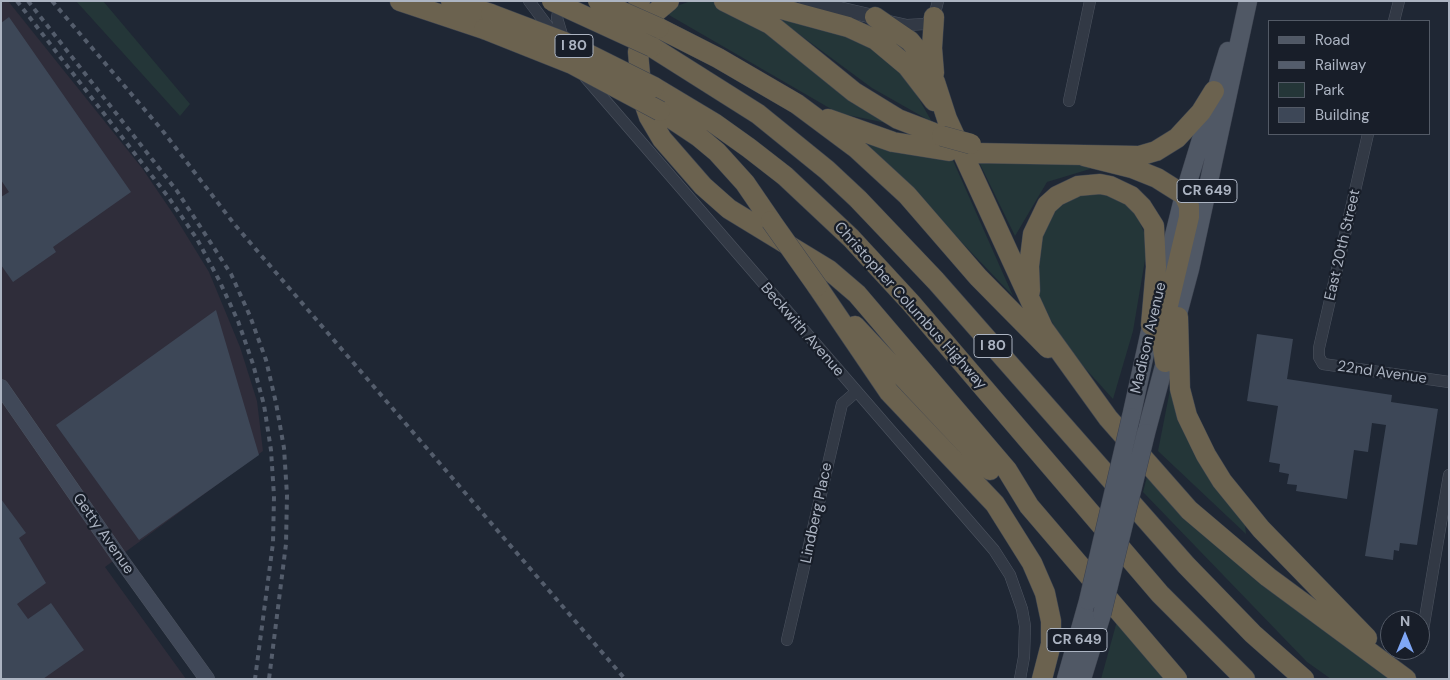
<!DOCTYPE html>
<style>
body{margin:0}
#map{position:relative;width:1450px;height:680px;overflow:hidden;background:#1f2734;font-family:"DM Sans",sans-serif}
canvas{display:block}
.frame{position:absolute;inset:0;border:2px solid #acb4c2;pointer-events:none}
.legend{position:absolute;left:1268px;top:20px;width:162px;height:115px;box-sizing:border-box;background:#181e29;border:1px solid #535a66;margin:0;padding:6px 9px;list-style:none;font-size:15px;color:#acb4c2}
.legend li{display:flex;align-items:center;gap:10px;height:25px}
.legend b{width:25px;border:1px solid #535a66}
.north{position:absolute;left:1380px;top:610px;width:50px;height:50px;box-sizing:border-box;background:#181e29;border:1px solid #535a66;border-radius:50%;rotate:0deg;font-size:14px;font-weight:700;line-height:20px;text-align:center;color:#acb4c2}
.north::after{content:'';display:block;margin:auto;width:18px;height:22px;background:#7fa7f5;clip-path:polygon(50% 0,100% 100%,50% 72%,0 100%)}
</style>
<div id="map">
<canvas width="1450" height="680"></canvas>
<div class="frame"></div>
<ul class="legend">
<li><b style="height:6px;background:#505865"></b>Road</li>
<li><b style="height:6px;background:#545d6c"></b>Railway</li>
<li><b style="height:14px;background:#243638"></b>Park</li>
<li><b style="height:14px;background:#3d4757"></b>Building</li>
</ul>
<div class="north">N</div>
</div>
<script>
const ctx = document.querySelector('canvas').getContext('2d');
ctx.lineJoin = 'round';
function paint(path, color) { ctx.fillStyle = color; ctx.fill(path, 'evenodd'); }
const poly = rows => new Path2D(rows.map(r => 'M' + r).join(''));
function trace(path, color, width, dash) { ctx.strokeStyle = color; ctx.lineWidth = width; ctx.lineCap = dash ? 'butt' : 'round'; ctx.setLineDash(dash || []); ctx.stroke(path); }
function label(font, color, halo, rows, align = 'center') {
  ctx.font = font + ' "DM Sans",sans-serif'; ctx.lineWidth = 4.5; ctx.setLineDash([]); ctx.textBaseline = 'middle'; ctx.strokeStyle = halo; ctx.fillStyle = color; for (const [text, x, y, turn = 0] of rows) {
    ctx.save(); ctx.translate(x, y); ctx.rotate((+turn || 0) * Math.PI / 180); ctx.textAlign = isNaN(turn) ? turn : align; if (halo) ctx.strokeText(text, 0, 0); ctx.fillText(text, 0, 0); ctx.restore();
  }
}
const medical = poly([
 [1,1,8,1,142,168,174,215,209,272,240,347,257,401,263,451,105,567,186,679,1,679]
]);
const green = poly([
 [76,1,103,1,190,104,180,116],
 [691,1,711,1,760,26,901,126,838,113,662,11],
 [765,9,870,40,902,69,932,122,872,88],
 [861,137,951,156,1013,296],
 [979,162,1087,162,1090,169,1047,182,1015,236],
 [1092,188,1130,199,1148,242,1133,331,1113,399,1064,345,1037,293,1035,260,1051,208],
 [1170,390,1185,435,1245,525,1246,534,1158,451],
 [1148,473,1395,679,1331,679,1307,662,1143,492],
 [1117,621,1164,679,1101,679]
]);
const building = poly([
 [9,17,131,192,53,247,56,252,13,282,1,265,1,197,9,192,1,180,1,23],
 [216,310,259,455,139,540,56,425],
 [1257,334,1293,339,1287,379,1392,395,1391,402,1438,409,1417,545,1400,543,1399,551,1394,550,1393,560,1365,556,1386,425,1372,423,1368,452,1354,450,1347,499,1296,491,1297,485,1287,484,1289,474,1279,472,1280,464,1269,462,1278,406,1247,401],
 [1,499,26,533,19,538,46,583,17,604,28,619,51,603,84,650,43,679,1,679]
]);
const minor = poly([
 [529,1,555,36],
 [560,1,557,18,565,45],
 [889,21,907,25,925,24,934,17,938,1],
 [1394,21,1399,1],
 [585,77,994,550,1010,575,1022,609,1025,626,1024,657,1020,679],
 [1069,101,1090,1],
 [1368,134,1319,348,1319,357,1323,364,1449,382],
 [787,640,842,404,856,392],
 [1420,648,1449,475]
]);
const tertiary = poly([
 [806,1,875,17]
]);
const secondary = poly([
 [1,387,119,557,207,679]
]);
const primary = poly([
 [1161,288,1184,195,1228,51],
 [1131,417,1154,313],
 [1146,433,1190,269,1248,1],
 [1066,679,1088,601],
 [1082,679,1102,614]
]);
const motorway = poly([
 [400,1,484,29],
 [451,1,491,14],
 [669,1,651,16,643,32,638,52,642,97,649,117,662,139,703,186,729,209,829,270,857,294,1007,470,1029,506,1177,679],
 [724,1,770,24,854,92,898,119,942,136],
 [752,1,848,27,876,40,907,66,934,101],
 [875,17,910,41,923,57,935,82,947,119,1043,328,1108,418,1189,510,1268,577,1406,679],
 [659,28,718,58,797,104,856,148,907,195,978,277,1048,348],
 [627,32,640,1],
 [652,47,758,114,827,170,858,199,936,281,1186,565,1253,634,1304,679],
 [934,73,932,48,934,17],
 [654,87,714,123,749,148,785,176,851,238,911,303,1160,594,1245,679],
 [660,111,699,137,717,152,745,183,771,221],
 [828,119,893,142,949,151],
 [975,153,1139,156,1156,151,1177,138,1201,112,1214,91],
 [1084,156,1132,168,1157,178,1184,195,1189,206,1189,217,1161,335,1165,362],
 [817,286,889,392,995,504,1032,563,1045,593,1051,621,1051,644,1042,679],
 [1030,291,1029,266,1033,234,1047,205,1057,196,1078,186,1100,184,1110,186,1131,196,1142,207,1154,226,1156,267,1151,325],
 [1178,317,1180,389,1187,416,1206,455,1222,481,1261,529,1367,638],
 [855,326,990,470]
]);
const rail = poly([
 [17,1,169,198,197,239,219,280,238,321,253,364,264,405,271,450,274,496,273,543,255,679],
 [28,1,177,191,231,274,250,316,266,360,276,403,284,448,287,495,286,544,269,679],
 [52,1,162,130,235,225,625,679]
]);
const primaryBridge = poly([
 [1088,601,1131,417],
 [1102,614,1146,433]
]);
const motorwayBridge = poly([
 [552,1,652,47],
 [598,1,659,28],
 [491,14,562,41,654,87],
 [484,29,572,64,660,111],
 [942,136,971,144],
 [771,221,817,286]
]);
const shields = [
 [574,46,38],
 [1207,191,60],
 [993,346,38],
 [1077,640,60]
];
const shieldNames = [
 ["I 80",574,46],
 ["CR 649",1207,191],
 ["I 80",993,346],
 ["CR 649",1077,640]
];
const streetNames = [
 ["East 20th Street",1343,245,-77],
 ["Christopher Columbus Highway",910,306,48],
 ["Beckwith Avenue",802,330,49],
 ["Madison Avenue",1149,338,-77],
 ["22nd Avenue",1382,373,8],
 ["Lindberg Place",817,513,-78],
 ["Getty Avenue",103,534,55]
];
paint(medical, '#2f2d3a');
paint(green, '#243638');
paint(building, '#3d4757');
trace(minor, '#4d5460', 12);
trace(tertiary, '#4d5460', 15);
trace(secondary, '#4d5460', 16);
trace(primary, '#3c424f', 19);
trace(motorway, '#3d4450', 21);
trace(minor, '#323945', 11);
trace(tertiary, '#323945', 14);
trace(secondary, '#404858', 15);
trace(primary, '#505865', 18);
trace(motorway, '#6b624f', 20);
trace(rail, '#545d6c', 4, [5, 5]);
trace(primaryBridge, '#3c424f', 19, []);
trace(motorwayBridge, '#3d4450', 21, []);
trace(primaryBridge, '#505865', 18);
trace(motorwayBridge, '#6b624f', 20);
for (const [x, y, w] of shields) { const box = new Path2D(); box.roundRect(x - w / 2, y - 11.5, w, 23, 4); ctx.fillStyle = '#181e29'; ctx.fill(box); trace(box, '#acb4c2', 1); }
label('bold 14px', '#acb4c2', null, shieldNames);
label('15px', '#acb4c2', '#181e29', streetNames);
</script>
